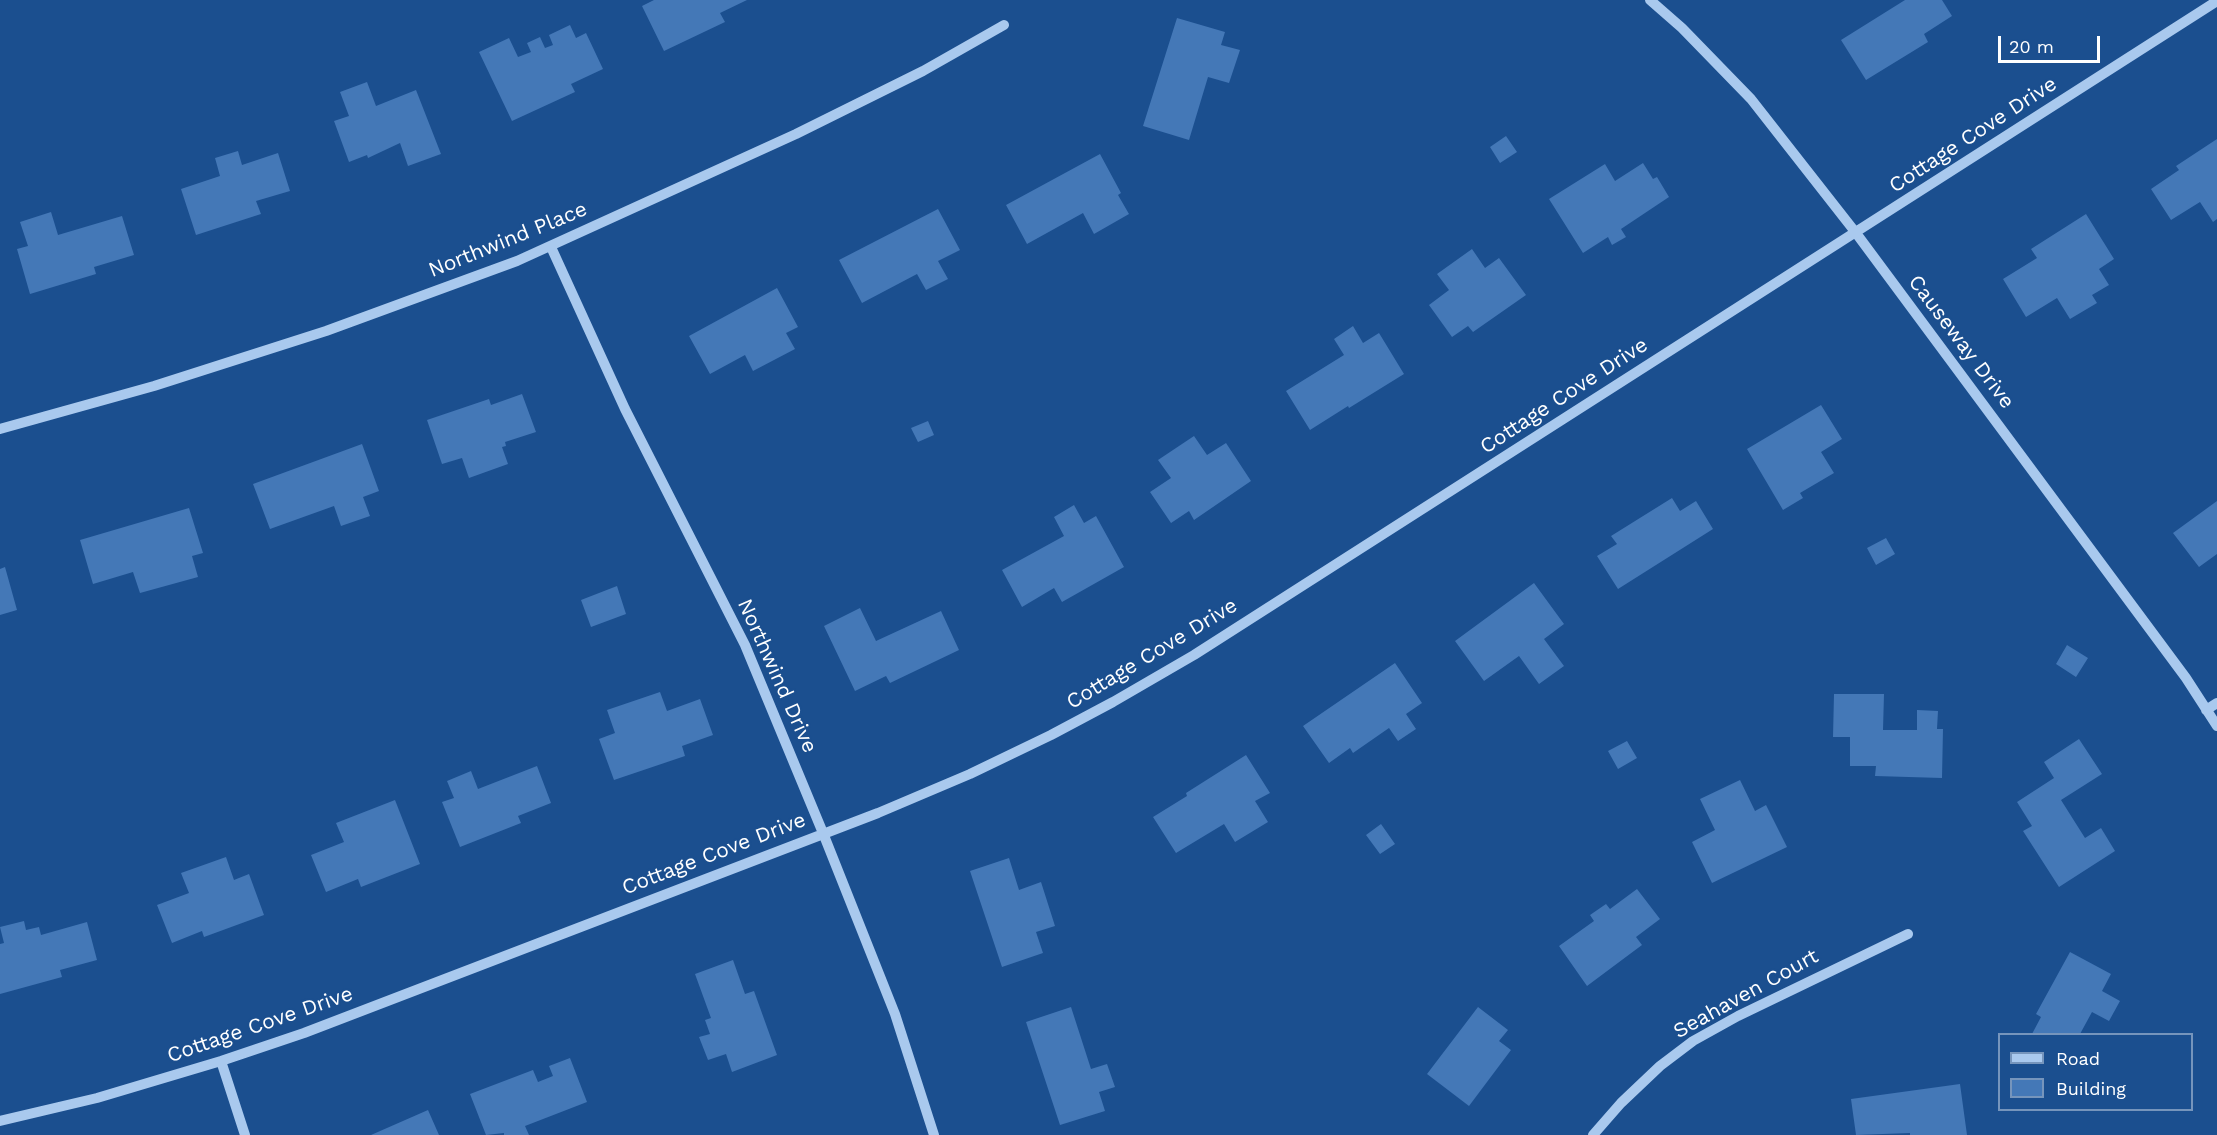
<!DOCTYPE html>
<style>
body{margin:0}
#map{position:relative;width:2217px;height:1135px;overflow:hidden;background:#1b4f8f;font-family:"Work Sans",sans-serif}
canvas{display:block}
.legend{position:absolute;left:1998px;top:1033px;width:195px;height:78px;box-sizing:border-box;background:#1b4f8f;border:2px solid #7695bc;margin:0;padding:8px 10px;list-style:none;font-size:18px;color:#fff}
.legend li{display:flex;align-items:center;gap:12px;height:30px}
.legend b{width:30px;border:2px solid #7695bc}
.scale{position:absolute;left:1998px;top:36px;width:102px;height:27px;box-sizing:border-box;border:3px solid #fff;border-top:0;padding-left:8px;font-size:18px;line-height:21px;white-space:nowrap;color:#fff;-webkit-text-stroke:4px #1b4f8f;paint-order:stroke}
</style>
<div id="map">
<canvas width="2217" height="1135"></canvas>
<ul class="legend">
<li><b style="height:8px;background:#a9c9ee"></b>Road</li>
<li><b style="height:16px;background:#4478b7"></b>Building</li>
</ul>
<div class="scale">20 m</div>
</div>
<script>
const ctx = document.querySelector('canvas').getContext('2d');
ctx.lineJoin = 'round';
function paint(path, color) { ctx.fillStyle = color; ctx.fill(path, 'evenodd'); }
const poly = rows => new Path2D(rows.map(r => 'M' + r).join(''));
function trace(path, color, width, dash) { ctx.strokeStyle = color; ctx.lineWidth = width; ctx.lineCap = dash ? 'butt' : 'round'; ctx.setLineDash(dash || []); ctx.stroke(path); }
function label(font, color, halo, rows, align = 'center') {
  ctx.font = font + ' "Work Sans",sans-serif'; ctx.lineWidth = 4.5; ctx.setLineDash([]); ctx.textBaseline = 'middle'; ctx.strokeStyle = halo; ctx.fillStyle = color; for (const [text, x, y, turn = 0] of rows) {
    ctx.save(); ctx.translate(x, y); ctx.rotate((+turn || 0) * Math.PI / 180); ctx.textAlign = isNaN(turn) ? turn : align; if (halo) ctx.strokeText(text, 0, 0); ctx.fillText(text, 0, 0); ctx.restore();
  }
}
const building = poly([
 [654,0,747,0,720,13,725,22,664,51,642,6],
 [1905,0,1942,0,1952,16,1924,34,1928,42,1866,80,1841,40],
 [1177,18,1225,32,1221,45,1240,50,1229,83,1208,77,1189,140,1143,126],
 [570,25,576,38,586,33,603,69,571,84,575,92,512,121,479,52,509,38,518,57,531,52,527,43,540,37,545,48,553,45,549,35],
 [367,82,376,106,416,90,441,154,408,166,400,143,368,158,367,155,349,162,334,121,349,116,340,92],
 [1506,136,1517,152,1500,163,1490,147],
 [2217,139,2217,219,2213,222,2200,202,2171,220,2151,189,2179,170,2176,166],
 [238,151,242,165,278,153,290,191,256,201,261,214,196,235,181,189,220,176,215,158],
 [1100,154,1121,193,1118,195,1129,214,1094,234,1083,213,1027,244,1006,205],
 [1643,163,1653,179,1657,177,1669,197,1621,229,1626,237,1612,245,1608,237,1583,253,1549,199,1605,164,1615,181],
 [938,209,960,250,938,261,948,279,926,290,917,274,862,303,839,260],
 [51,212,58,235,122,216,134,255,94,267,96,274,30,294,17,249,28,246,20,222],
 [2086,214,2114,259,2099,269,2109,285,2092,295,2097,303,2070,319,2057,298,2026,317,2003,279,2037,258,2031,249],
 [1472,249,1485,268,1499,258,1526,295,1473,332,1468,326,1452,337,1429,305,1449,290,1437,274],
 [777,288,798,327,786,333,795,349,753,371,745,355,710,374,689,336],
 [1353,326,1363,343,1379,333,1404,374,1349,408,1348,406,1310,430,1286,391,1344,355,1334,339],
 [522,394,536,432,505,442,506,446,502,447,508,464,469,478,462,458,442,464,427,420,489,399,491,405],
 [1821,405,1842,439,1821,452,1834,473,1800,493,1803,498,1783,510,1747,449],
 [928,421,934,435,918,442,911,428],
 [1194,436,1207,455,1226,443,1251,481,1194,520,1189,511,1171,523,1150,492,1171,478,1158,460],
 [362,444,379,491,363,497,370,516,341,526,334,506,270,529,253,484],
 [1672,498,1680,511,1696,501,1713,529,1618,589,1597,556,1617,544,1611,536],
 [2217,501,2217,554,2199,567,2173,533],
 [1074,505,1084,523,1096,516,1124,567,1062,602,1054,588,1022,607,1002,570,1064,536,1054,517],
 [189,508,203,553,192,556,198,577,140,593,133,572,93,584,80,540],
 [1886,538,1895,554,1876,565,1867,548],
 [5,567,17,610,0,615,0,569],
 [1534,583,1564,624,1544,639,1564,666,1539,684,1519,656,1484,681,1455,641],
 [617,586,626,614,591,627,581,600],
 [860,608,876,641,941,611,959,650,890,683,886,676,855,691,824,626],
 [2067,645,2088,658,2076,677,2056,664],
 [1395,663,1422,703,1406,714,1416,729,1398,741,1389,728,1353,753,1350,748,1329,763,1303,726],
 [660,692,667,711,700,699,713,735,682,746,685,756,614,780,599,739,615,733,607,710],
 [1834,694,1884,694,1883,730,1917,730,1917,710,1938,711,1937,729,1943,729,1942,778,1875,776,1876,766,1850,766,1850,737,1833,737],
 [2079,739,2102,774,2061,800,2085,838,2101,828,2115,851,2059,887,2023,831,2032,826,2017,802,2054,778,2044,762],
 [1627,741,1637,758,1618,769,1608,751],
 [1246,755,1270,793,1255,801,1268,822,1235,842,1224,824,1176,853,1153,817,1187,796,1186,793],
 [537,766,551,803,518,816,521,823,460,847,442,802,454,798,447,781,471,771,478,789],
 [1740,780,1755,811,1766,805,1787,847,1712,883,1692,842,1715,830,1700,799],
 [395,800,420,864,361,887,358,879,326,892,311,855,344,842,336,823],
 [1381,824,1395,844,1380,854,1366,835],
 [226,857,234,880,249,874,264,915,204,937,202,931,172,943,157,905,189,893,181,873],
 [1009,858,1019,890,1041,882,1055,926,1036,932,1043,953,1002,967,970,871],
 [1637,889,1660,919,1636,937,1642,945,1587,986,1559,946,1594,921,1590,915,1606,904,1610,909],
 [24,921,26,930,39,927,41,935,87,922,97,960,60,970,62,977,0,994,0,944,4,943,0,927],
 [2070,952,2111,974,2102,991,2120,1001,2109,1021,2092,1012,2080,1034,2032,1034,2041,1017,2036,1014],
 [733,960,745,994,754,991,777,1055,732,1072,726,1054,708,1060,699,1037,710,1034,705,1020,711,1018,695,974],
 [1071,1007,1091,1069,1107,1064,1115,1087,1099,1092,1105,1111,1060,1125,1026,1022],
 [1478,1007,1508,1030,1499,1041,1511,1050,1469,1106,1427,1074],
 [570,1058,587,1102,525,1126,529,1135,504,1135,504,1133,486,1135,470,1094,533,1070,538,1082,553,1076,549,1066],
 [1960,1084,1967,1135,1910,1135,1910,1133,1856,1135,1851,1099],
 [428,1110,439,1135,371,1135]
]);
const minor = poly([
 [1650,0,1682,28,1751,99,1856,233,2186,678,2217,726],
 [551,247,625,409,745,645,823,833,895,1014,934,1135],
 [0,429,154,386,326,331,517,261,796,134,923,71,1004,25],
 [2206,710,2217,703],
 [221,1061,245,1135],
 [0,1121,97,1098,221,1061,304,1033,878,813,970,774,1051,735,1113,702,1194,655,2217,1],
 [1593,1135,1621,1103,1660,1066,1693,1041,1738,1016,1908,934]
]);
const streetNames = [
 ["Cottage Cove Drive",1973,135,-33],
 ["Northwind Place",508,240,-22],
 ["Causeway Drive",1961,342,53],
 ["Cottage Cove Drive",1564,396,-33],
 ["Cottage Cove Drive",1152,654,-31],
 ["Northwind Drive",777,676,66],
 ["Cottage Cove Drive",714,854,-21],
 ["Seahaven Court",1746,994,-29],
 ["Cottage Cove Drive",260,1025,-19]
];
paint(building, '#4478b7');
trace(minor, '#a9c9ee', 10);
label('21px', '#fff', '#1b4f8f', streetNames);
</script>
